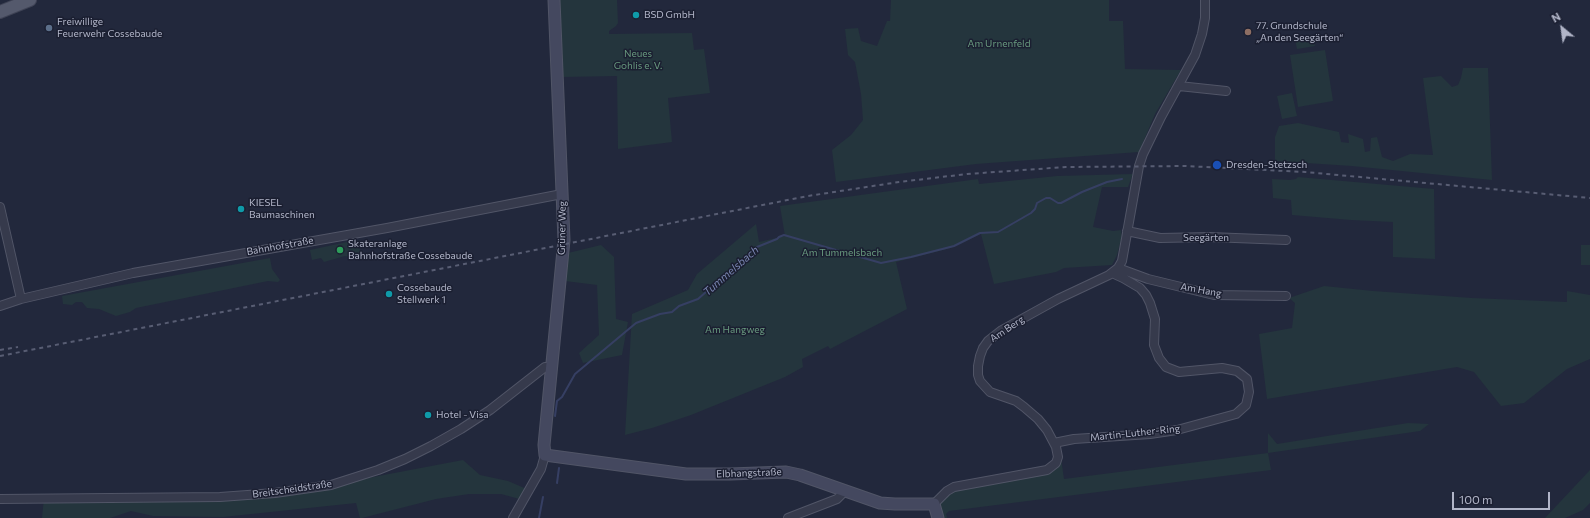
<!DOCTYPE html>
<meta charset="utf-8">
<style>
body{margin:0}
#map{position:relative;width:1590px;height:518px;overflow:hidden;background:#22283c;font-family:Commissioner,sans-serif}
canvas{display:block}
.north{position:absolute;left:1542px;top:8px;width:40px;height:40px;-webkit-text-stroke:3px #1b1f31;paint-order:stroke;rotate:331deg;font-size:11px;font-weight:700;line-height:16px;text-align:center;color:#b1b5c8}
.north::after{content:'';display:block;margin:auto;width:14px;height:18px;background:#b1b5c8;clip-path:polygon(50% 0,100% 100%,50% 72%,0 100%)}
.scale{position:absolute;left:1452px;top:492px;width:98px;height:18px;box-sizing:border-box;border:2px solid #b1b5c8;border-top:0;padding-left:5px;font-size:12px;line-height:14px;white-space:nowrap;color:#b1b5c8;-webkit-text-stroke:3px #1b1f31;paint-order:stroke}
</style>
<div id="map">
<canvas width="1590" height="518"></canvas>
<div class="north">N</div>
<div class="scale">100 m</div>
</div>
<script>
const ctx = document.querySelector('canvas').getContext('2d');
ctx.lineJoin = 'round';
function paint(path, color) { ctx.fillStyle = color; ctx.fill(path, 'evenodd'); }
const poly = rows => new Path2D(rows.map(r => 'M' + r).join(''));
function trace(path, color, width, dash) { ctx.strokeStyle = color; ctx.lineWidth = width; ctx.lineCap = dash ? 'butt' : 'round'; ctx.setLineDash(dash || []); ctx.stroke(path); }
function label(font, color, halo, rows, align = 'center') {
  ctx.font = font + ' Commissioner,sans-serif'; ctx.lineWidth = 3; ctx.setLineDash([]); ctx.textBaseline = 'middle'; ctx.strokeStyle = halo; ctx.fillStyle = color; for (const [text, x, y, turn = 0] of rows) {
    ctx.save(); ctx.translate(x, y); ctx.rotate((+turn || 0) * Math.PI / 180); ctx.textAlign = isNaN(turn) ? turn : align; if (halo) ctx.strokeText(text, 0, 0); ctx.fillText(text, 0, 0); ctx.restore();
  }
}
const green = poly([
 [560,0,617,0,618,23,616,26,609,31,609,34,692,33,694,50,704,49,710,93,668,98,672,142,618,149,617,76,563,77],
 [891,0,1109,0,1109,21,1123,21,1125,69,1181,70,1155,114,1139,152,976,164,836,182,832,150,851,135,863,120,861,94,855,62,848,55,845,29,858,28,861,41,877,46,887,21,890,21],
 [1313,37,1315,46,1297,49,1295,40],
 [1325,50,1333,101,1298,107,1290,55],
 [1463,68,1488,68,1492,180,1352,166,1275,161,1275,137,1279,126,1298,123,1339,132,1341,142,1349,143,1348,134,1363,139,1365,152,1370,151,1371,138,1377,137,1382,157,1393,161,1410,154,1433,155,1423,78,1441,76,1452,87,1458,85,1461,78],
 [1292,93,1297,116,1282,119,1277,96],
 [1133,174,1128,187,1102,187,1093,227,1113,231,1121,230,1122,236,1117,255,1112,265,1064,268,1056,272,994,284,981,234,951,248,896,262,907,309,830,349,828,346,802,359,803,367,785,377,691,415,652,428,625,435,632,314,688,290,697,274,756,224,759,242,785,236,780,206,978,179,979,184,1057,176],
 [1298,177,1434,189,1435,259,1393,257,1393,222,1351,220,1292,215,1291,200,1273,198,1272,179,1290,180,1296,179],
 [356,240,358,241,361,255,358,259,345,256,324,262,321,258,312,260,310,250],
 [601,245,614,257,616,319,628,322,622,355,583,363,579,353,599,335,597,285,565,281,568,253],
 [1581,245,1590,245,1590,265,1581,265],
 [270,258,272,269,280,280,278,282,268,281,136,308,130,312,116,316,99,309,87,308,82,302,76,302,72,305,63,304,62,296],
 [1324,286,1373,291,1472,298,1567,302,1567,291,1590,295,1590,359,1567,369,1524,403,1501,406,1474,372,1457,367,1267,399,1259,334,1292,328,1295,303,1289,298],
 [1408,423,1429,424,1420,431,1268,453,1271,470,949,511,946,514,947,518,942,518,939,507,941,502,948,494,957,490,1049,473,1055,469,1061,458,1064,479,1268,453,1268,433,1277,444],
 [463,460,480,475,508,481,529,490,523,500,501,494,469,494,436,499,362,518,360,518,356,503,223,517,153,516,131,511,110,518,42,518,44,498,220,497,331,485],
 [1590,470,1590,503,1583,510,1565,518,1545,518]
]);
const stream = poly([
 [555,416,557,401,562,397,575,374,636,323,660,314,672,312,679,306,698,299,757,247,777,239,779,237,784,235,881,263,911,257,954,246,980,233,998,232,1031,213,1035,209,1037,203,1046,198,1050,198,1058,203,1061,203,1082,192,1107,182,1122,179],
 [557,483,559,468],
 [539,518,543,497]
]);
const street = poly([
 [1179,86,1226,91],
 [0,207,21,299],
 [1127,231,1160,238,1210,237,1286,240],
 [1118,268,1148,279,1214,295,1286,296],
 [0,306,21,299,133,273,387,228,562,194],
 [1054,443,1074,439,1150,434,1177,430,1236,414,1246,405,1249,392,1247,379,1237,371,1222,368,1179,372,1166,367,1159,358,1154,345,1155,319,1150,303,1146,295,1140,288,1123,278,1112,273],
 [0,499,220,497,275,493,331,485,378,470,405,459,431,446,461,429,490,410,545,367,551,367],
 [934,504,947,491,954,487,1047,470,1056,463,1058,457,1056,447,1047,430,1038,419,1024,407,1016,401,990,392,980,381,978,375,978,366,980,356,983,348,988,341,1002,330,1058,299,1109,275,1118,268,1122,261,1139,166,1143,154,1161,117,1195,55,1202,34,1205,18,1205,0],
 [513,518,541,469,545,455],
 [788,518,837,499,845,491]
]);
const secondary = poly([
 [554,0,564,240,544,445,545,455,686,474,730,474,786,472,800,475,880,503,895,504,934,504,938,518]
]);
const primary = poly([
 [0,12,30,0]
]);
const rail = poly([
 [0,350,18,347],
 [0,356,808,196,899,182,967,174,1066,167,1186,166,1305,172,1590,198]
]);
const markers = [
 [636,15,4,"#0f9aa8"],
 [49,28,4,"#5c6f8a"],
 [1248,32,4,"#8d6e63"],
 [1217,165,5,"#1a4fb4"],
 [241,209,4,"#0f9aa8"],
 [340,250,4,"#2e9e5b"],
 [389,294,4,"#0f9aa8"],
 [428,415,4,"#0f9aa8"]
];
const poiNames = [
 ["BSD GmbH",644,15],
 ["Freiwillige",57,22],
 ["Feuerwehr Cossebaude",57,34],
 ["77. Grundschule",1256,26],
 ["„An den Seegärten“",1256,38],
 ["Dresden-Stetzsch",1226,165],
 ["KIESEL",249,203],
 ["Baumaschinen",249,215],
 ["Skateranlage",348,244],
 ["Bahnhofstraße Cossebaude",348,256],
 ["Cossebaude",397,288],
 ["Stellwerk 1",397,300],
 ["Hotel - Visa",436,415]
];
const parkNames = [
 ["Am Urnenfeld",999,44],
 ["Neues",638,54],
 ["Gohlis e. V.",638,66],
 ["Am Tummelsbach",842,253],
 ["Am Hangweg",735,330]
];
const streetNames = [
 ["Grüner Weg",562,228,-89],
 ["Seegärten",1206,238],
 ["Bahnhofstraße",280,246,-10],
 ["Am Hang",1201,290,10],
 ["Am Berg",1007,329,-34],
 ["Martin-Luther-Ring",1135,433,-6],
 ["Elbhangstraße",749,473,-2],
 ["Breitscheidstraße",292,489,-8]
];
const waterNames = [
 ["Tummelsbach",731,271,-41]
];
paint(green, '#24353d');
trace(stream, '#363f63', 2);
trace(street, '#515567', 10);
trace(secondary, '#515567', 13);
trace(primary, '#3f4355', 14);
trace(street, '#363a4c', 8);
trace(secondary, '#44485f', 11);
trace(primary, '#54596c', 12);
trace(rail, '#585d73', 2, [4, 4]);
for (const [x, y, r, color] of markers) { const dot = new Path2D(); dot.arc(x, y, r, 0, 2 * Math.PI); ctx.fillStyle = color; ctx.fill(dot); trace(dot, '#1b1f31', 1.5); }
label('10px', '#b1b5c8', '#1b1f31', poiNames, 'left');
label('10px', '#68997e', '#1b1f31', parkNames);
label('10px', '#b1b5c8', '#1b1f31', streetNames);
label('italic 11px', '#7985b0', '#1b1f31', waterNames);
</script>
